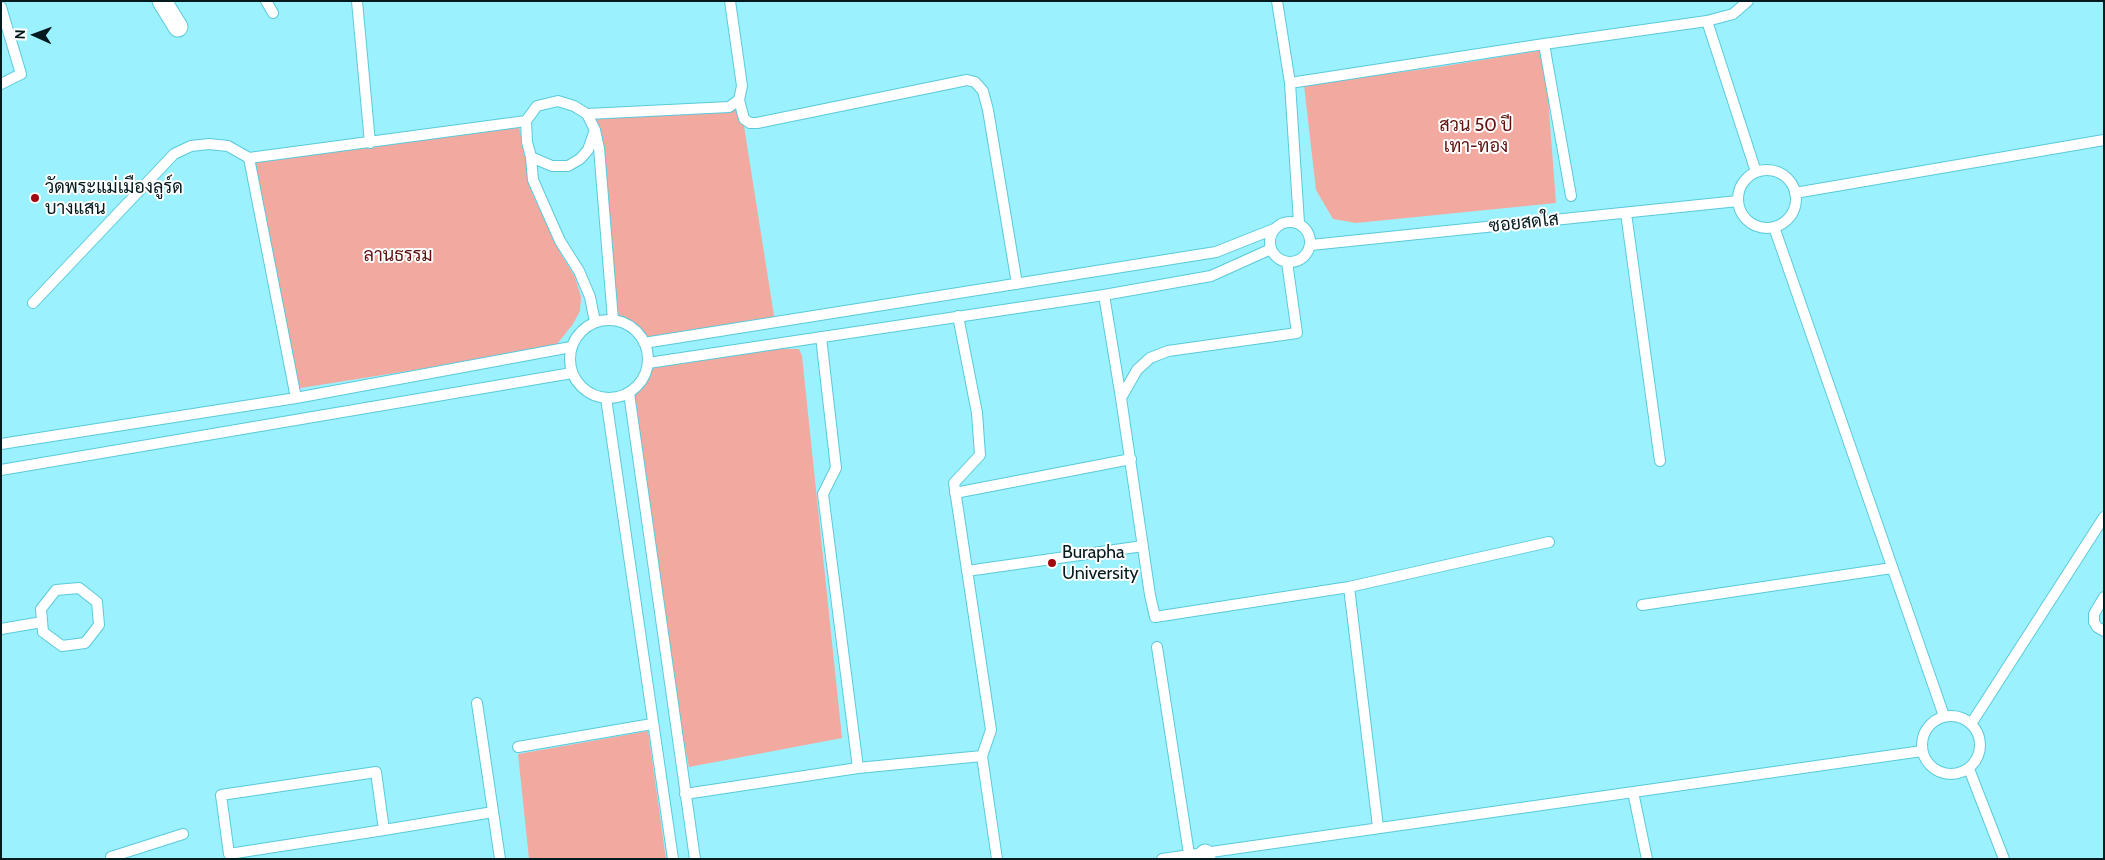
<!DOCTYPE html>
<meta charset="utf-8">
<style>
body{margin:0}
#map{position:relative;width:2105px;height:860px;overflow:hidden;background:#9cf1fe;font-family:Cabin,sans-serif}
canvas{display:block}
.frame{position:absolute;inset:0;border:2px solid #031b1f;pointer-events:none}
.north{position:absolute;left:10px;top:10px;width:50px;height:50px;-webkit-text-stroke:4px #fff;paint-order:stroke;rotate:272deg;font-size:14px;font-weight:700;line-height:20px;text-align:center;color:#031b1f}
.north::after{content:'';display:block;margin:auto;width:18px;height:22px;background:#031b1f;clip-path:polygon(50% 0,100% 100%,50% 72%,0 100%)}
</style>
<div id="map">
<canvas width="2105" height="860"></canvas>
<div class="frame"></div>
<div class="north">N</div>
</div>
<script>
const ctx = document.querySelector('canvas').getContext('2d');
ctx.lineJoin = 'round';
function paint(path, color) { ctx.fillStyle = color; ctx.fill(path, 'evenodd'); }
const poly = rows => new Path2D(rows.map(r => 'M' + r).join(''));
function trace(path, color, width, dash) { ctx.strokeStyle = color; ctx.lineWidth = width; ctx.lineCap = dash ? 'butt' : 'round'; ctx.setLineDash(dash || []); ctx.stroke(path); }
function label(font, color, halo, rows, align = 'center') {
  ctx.font = font + ' Cabin,Sarabun,sans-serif'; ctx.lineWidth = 4; ctx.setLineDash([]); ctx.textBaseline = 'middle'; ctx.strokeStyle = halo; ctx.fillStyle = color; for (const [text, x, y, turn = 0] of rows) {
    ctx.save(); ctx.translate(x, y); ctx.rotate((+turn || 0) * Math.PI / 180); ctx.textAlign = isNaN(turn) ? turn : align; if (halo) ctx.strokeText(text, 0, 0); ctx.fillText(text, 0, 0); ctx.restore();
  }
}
const green = poly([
 [1544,44,1556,203,1356,223,1333,219,1316,190,1304,85,1439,67,1537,51],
 [741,107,775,322,653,342,619,317,594,114],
 [519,126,532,193,561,254,575,277,581,297,580,311,573,324,554,348,294,389,249,158],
 [750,348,799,349,802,356,842,738,689,767,663,638,629,393,657,362],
 [648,731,666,859,529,859,518,754]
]);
const service = poly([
 [266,1,273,13],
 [357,1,370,143],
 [1277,1,1290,83,1299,223],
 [1,7,21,74,1,84],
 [1707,21,1733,14,1748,1],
 [1544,44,1571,196],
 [1290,83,1544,44,1707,21,1756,172],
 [739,100,744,119,750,123,757,123,967,80,975,82,983,91,988,110,1017,284],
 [587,114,729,107,739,100,742,86,730,1],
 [531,157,552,166,568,166,580,159,588,150,595,130],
 [249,158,526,121],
 '1738 199a29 29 0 1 1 58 0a29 29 0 1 1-58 0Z',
 [1795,193,2104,140],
 [1626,213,1660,461],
 '1270 242a20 20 0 1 1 40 0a20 20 0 1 1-40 0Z',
 [1774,227,1944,716],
 [1311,245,1738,201],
 [1287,262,1297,333,1168,351,1150,358,1137,370,1121,398,1150,595,1155,617,1349,587,1378,827],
 [1104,295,1121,398],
 [33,303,174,154,191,146,209,144,228,146,249,158,296,398],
 [958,316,977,413,980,455,954,483,991,730,982,756,997,859],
 '570 359a39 39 0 1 1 78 0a39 39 0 1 1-78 0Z',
 [595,322,590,297,579,271,560,241,533,180,531,157,527,142,526,121,537,106,558,101,574,106,587,114,595,130,599,148,613,320],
 [821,337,836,468,823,494,858,768],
 [644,343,1216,252,1274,229],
 [648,363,1104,295,1211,276,1271,249],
 [629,393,695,859],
 [606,398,673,859],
 [1,444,296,398,571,347],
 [1,470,572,373],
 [955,493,1131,459],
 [967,571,1143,546],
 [1349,587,1549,542],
 [79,588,97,602,99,625,85,643,62,646,43,632,41,609,56,590,79,588],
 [2104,597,2094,614,2094,622,2097,627,2104,631],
 [1642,605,1892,568],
 [1,629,42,622],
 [1157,647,1189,854],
 [477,703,500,859],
 '1922 745a29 29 0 1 1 58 0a29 29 0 1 1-58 0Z',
 [1971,724,2104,517],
 [518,747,652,724],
 [1969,769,2004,859],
 [1633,792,1647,859],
 [685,794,858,768,982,756],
 [384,830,376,772,221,795,229,854,384,830,493,812],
 [111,859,111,857,183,834],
 [1162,859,1922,751]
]);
const minor = poly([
 [162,1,178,27],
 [1205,854,1206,859]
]);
const markers = [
 [35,198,5,"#a2090e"],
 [1052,563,5,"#a2090e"]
];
const parkNames = [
 ["สวน 50 ปี",1476,126],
 ["เทา-ทอง",1476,147],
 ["ลานธรรม",398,256]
];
const poiNames = [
 ["วัดพระแม่เมืองลูร์ด",45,188],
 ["บางแสน",45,209],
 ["Burapha",1062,553],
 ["University",1062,574]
];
const streetNames = [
 ["ซอยสดใส",1524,223,-6]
];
paint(green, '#f2a99f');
trace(service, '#59cada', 12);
trace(minor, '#59cada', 21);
trace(service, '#fff', 10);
trace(minor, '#fff', 19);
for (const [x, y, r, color] of markers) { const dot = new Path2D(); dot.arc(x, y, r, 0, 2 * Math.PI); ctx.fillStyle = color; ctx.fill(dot); trace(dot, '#fff', 2); }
label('18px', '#60100d', '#fff', parkNames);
label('18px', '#031b1f', '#fff', poiNames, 'left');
label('18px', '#031b1f', '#fff', streetNames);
</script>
